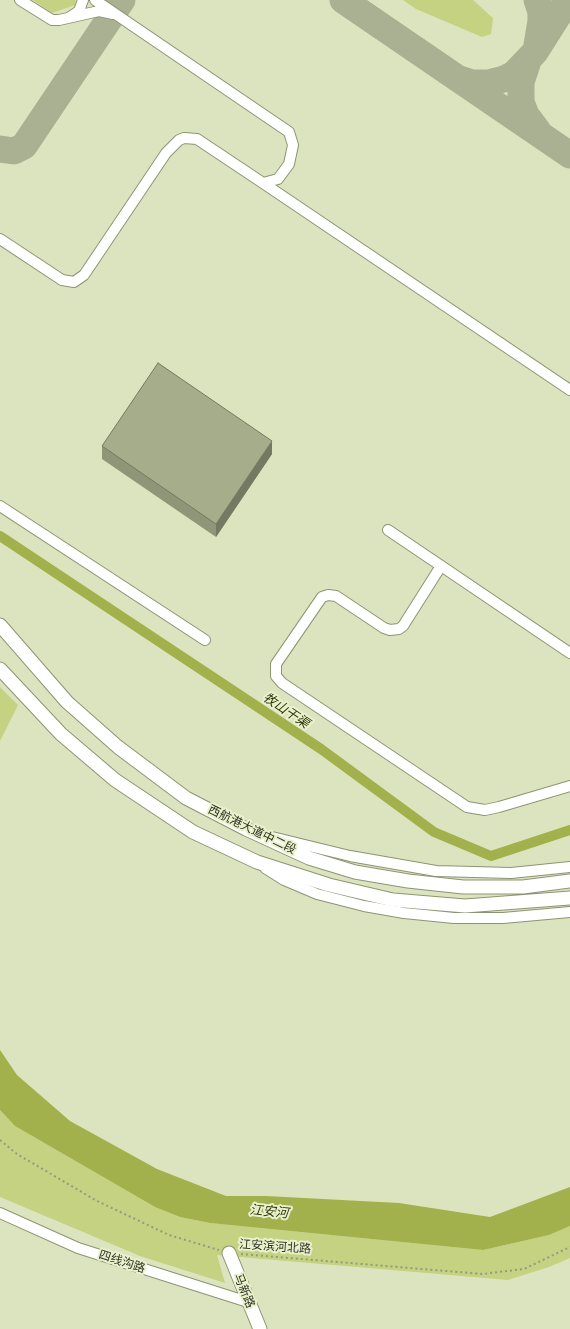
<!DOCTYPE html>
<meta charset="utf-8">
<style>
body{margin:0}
canvas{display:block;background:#dce4bf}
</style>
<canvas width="570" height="1329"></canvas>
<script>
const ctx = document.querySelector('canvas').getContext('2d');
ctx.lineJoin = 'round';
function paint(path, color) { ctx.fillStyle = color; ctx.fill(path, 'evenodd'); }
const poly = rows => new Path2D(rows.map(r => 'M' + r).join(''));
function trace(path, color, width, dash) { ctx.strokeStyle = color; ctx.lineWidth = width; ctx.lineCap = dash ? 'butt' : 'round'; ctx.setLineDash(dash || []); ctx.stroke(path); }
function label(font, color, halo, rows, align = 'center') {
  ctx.font = font + ' "Noto Serif","Noto Sans SC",serif'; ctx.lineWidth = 4; ctx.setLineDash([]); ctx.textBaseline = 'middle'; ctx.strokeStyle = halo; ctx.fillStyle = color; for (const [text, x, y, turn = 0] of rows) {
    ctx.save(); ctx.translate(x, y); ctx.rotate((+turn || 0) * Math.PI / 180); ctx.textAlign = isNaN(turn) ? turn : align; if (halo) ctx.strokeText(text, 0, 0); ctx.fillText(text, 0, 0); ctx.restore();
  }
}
const green = poly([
 [33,0,76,0,75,5,52,13],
 [403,0,473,0,493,18,491,34,482,37,416,9],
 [0,687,18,705,0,741],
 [0,1110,15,1126,155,1207,180,1217,210,1223,483,1250,549,1235,570,1226,570,1258,549,1267,508,1280,217,1255,225,1283,140,1256,0,1197]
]);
const water = poly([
 [0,1050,17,1075,70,1121,157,1169,226,1196,266,1196,399,1203,490,1217,570,1187,570,1226,549,1235,483,1250,210,1223,180,1217,155,1207,15,1126,0,1110]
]);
const canal = poly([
 [0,536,321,749,434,832,491,856,570,830]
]);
const taxiway = poly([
 [343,0,570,155],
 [537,0,541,12,541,21,537,45],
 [528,61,521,82,521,102,526,115,538,131],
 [460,79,472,83,488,83,504,79,514,74,535,52,568,0],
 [0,149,14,151,24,146,122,0]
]);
const path = poly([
 [0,1140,17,1154,97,1201,169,1235,219,1250],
 [241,1254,482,1274,524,1269,570,1247]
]);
const minor = poly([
 [20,0,52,20,59,20,99,11,113,14],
 [70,17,79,11,83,0],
 [263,183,570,390],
 [0,239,62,280,74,282,84,275,166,153,179,140,184,138,197,139,263,183,278,179,289,164,293,145,289,132,95,0],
 [0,506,205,640],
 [388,530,570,653],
 [441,566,403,626,399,629,390,630,384,628,336,596,328,595,322,597,276,664,276,676,282,683,467,807,485,810,499,807,570,786],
 [272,837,350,856,436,871,511,873,570,867],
 [265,868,284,880,317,894,364,906,404,913,454,918,503,918,570,912],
 [0,1213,78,1248,248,1302]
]);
const major = poly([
 [0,625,67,702,118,747,186,798,246,829,309,858,355,872,408,881,463,887,523,887,570,881],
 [0,669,61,734,115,780,193,832,257,862,329,885,393,900,465,906,570,898],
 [229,1253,260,1329]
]);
const wall = poly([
 [102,446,272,454,216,537,102,459]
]);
const shadedWall = poly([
 [272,441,272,454,216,537,216,524]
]);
const building = poly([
 [158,363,272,441,216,524,102,446,158,363]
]);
const streetNames = [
 ["西航港大道中二段",252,830,26],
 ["江安滨河北路",275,1247,4],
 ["四线沟路",122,1262,18],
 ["马新路",244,1291,68]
];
const waterNames = [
 ["牧山干渠",286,711,34],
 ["江安河",269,1212,6]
];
paint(green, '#c4d281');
paint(water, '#a2b14c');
trace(canal, '#a2b14c', 10);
trace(taxiway, '#aab092', 27);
trace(minor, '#8d9472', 12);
trace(major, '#8d9472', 15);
trace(path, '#959a7f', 2, [2, 3]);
trace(minor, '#fff', 10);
trace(major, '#fff', 13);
paint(wall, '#8f9577');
paint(shadedWall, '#747961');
paint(building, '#a6ad8a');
trace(building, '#747961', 1);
label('12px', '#303224', '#e9f1cc', streetNames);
label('italic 13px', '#2f3509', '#e9f1cc', waterNames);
</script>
